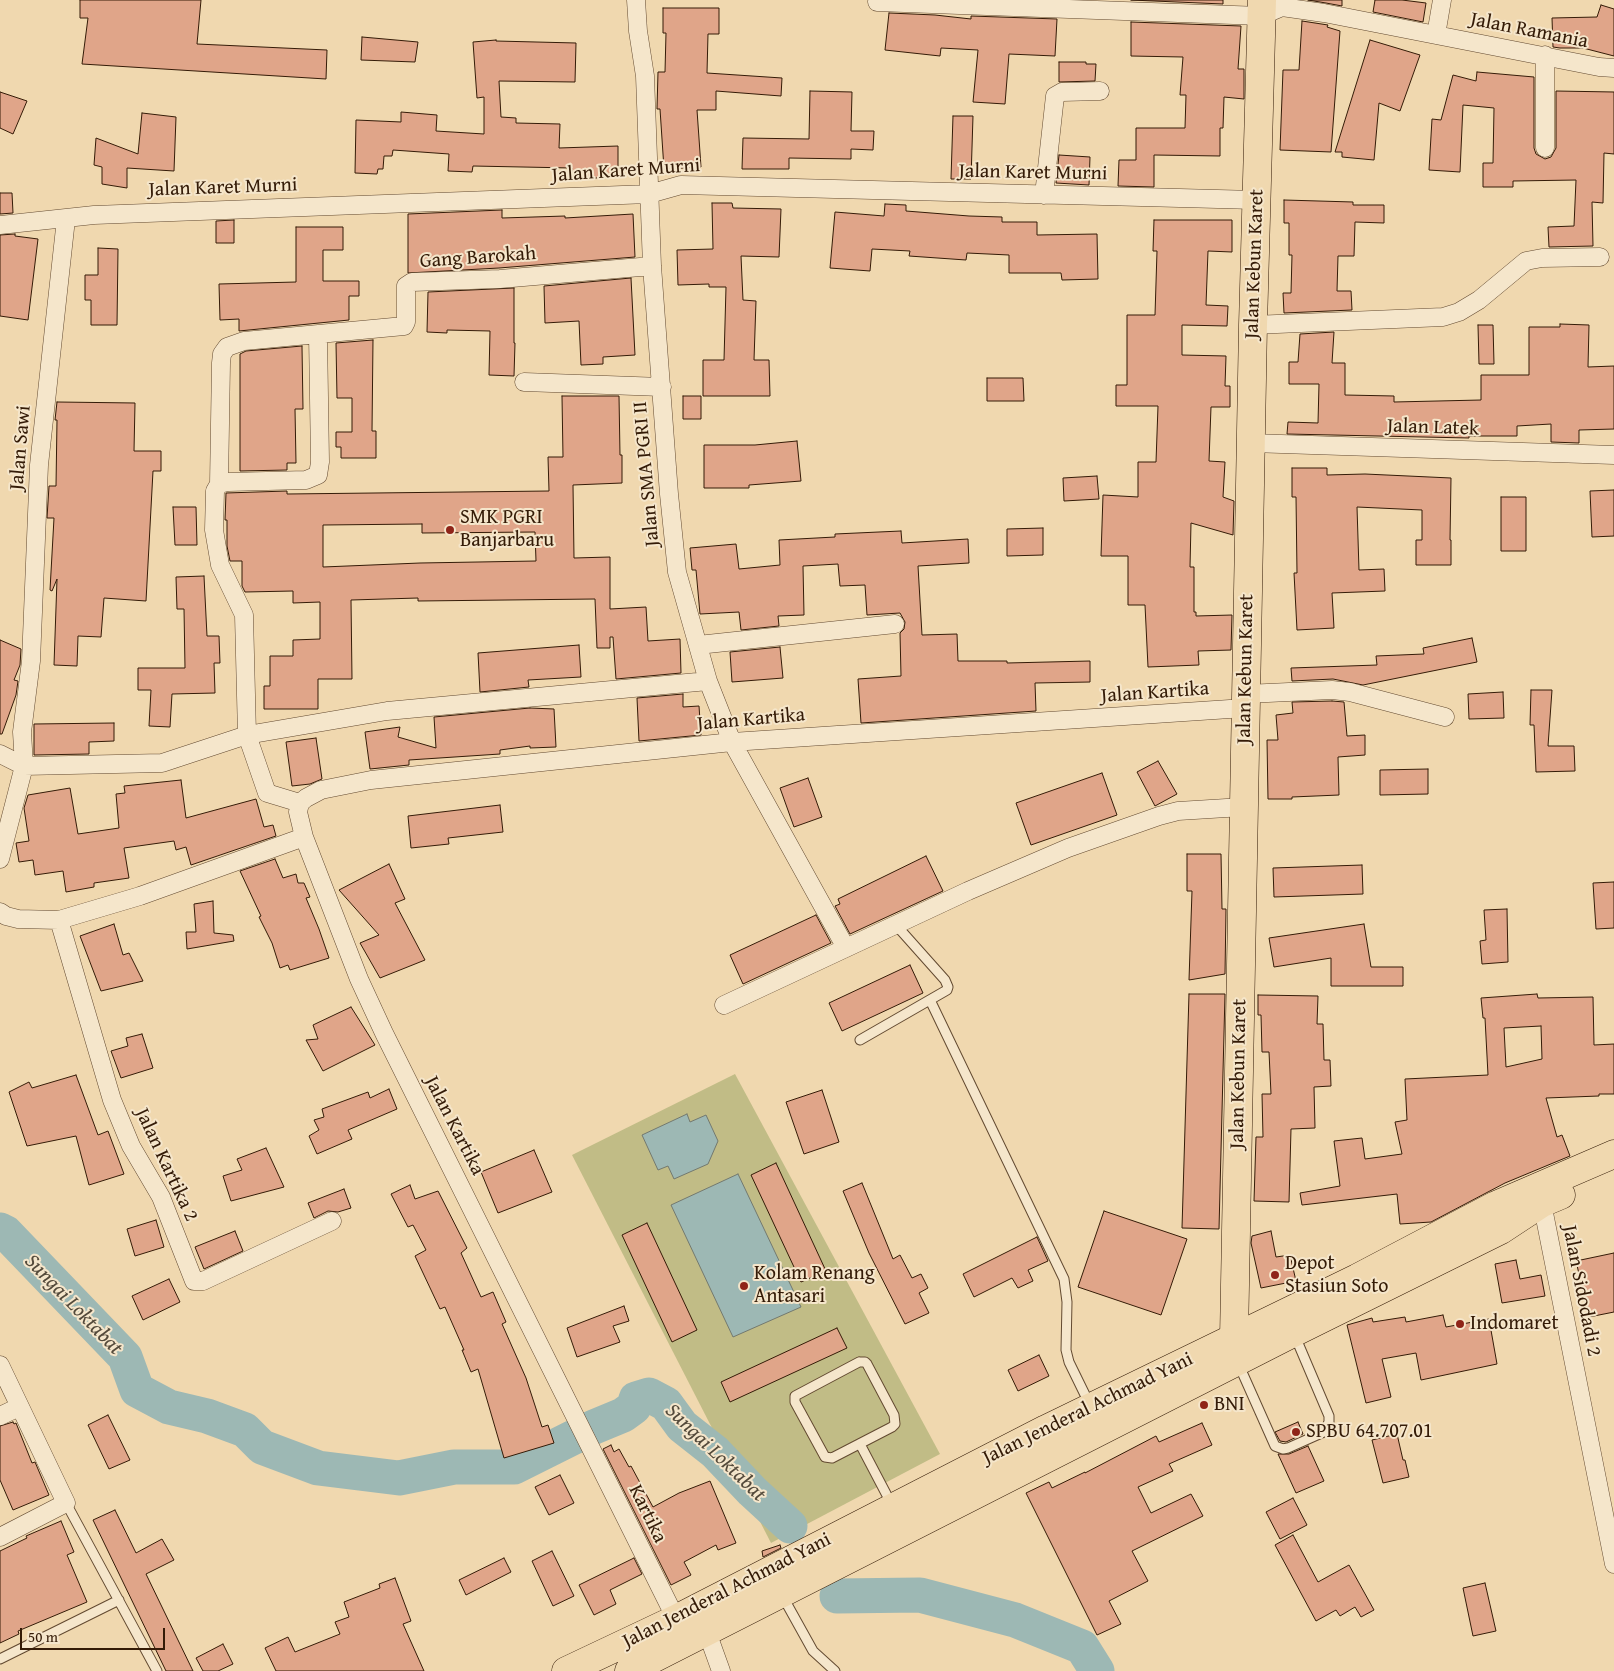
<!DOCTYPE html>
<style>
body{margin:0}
#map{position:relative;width:1614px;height:1671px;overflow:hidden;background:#f0d8af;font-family:"Gentium Book Plus",serif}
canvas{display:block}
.scale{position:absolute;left:20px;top:1628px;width:145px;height:22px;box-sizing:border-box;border:2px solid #341b07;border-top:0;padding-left:6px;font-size:15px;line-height:18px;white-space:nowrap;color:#341b07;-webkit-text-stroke:4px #f5e6cb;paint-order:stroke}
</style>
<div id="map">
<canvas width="1614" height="1671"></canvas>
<div class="scale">50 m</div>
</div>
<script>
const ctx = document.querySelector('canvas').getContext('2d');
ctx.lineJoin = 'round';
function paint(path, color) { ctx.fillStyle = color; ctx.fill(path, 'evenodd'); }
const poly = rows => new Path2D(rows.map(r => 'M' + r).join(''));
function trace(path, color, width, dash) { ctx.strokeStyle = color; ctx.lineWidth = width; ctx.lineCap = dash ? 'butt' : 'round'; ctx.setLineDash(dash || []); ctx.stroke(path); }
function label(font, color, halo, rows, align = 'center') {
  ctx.font = font + ' "Gentium Book Plus",serif'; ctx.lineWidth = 4; ctx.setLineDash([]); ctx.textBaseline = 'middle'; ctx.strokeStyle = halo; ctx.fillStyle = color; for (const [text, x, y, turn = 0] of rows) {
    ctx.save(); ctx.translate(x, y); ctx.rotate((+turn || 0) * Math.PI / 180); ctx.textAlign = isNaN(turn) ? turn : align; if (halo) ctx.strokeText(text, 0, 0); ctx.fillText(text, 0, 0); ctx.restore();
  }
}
const green = poly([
 [735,1074,940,1454,771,1543,572,1155]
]);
const water = poly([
 [687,1114,690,1122,706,1115,718,1141,708,1164,674,1179,668,1166,658,1170,642,1135,687,1114],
 [738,1174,801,1307,733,1337,671,1205,738,1174]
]);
const river = poly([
 [0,1230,6,1233,125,1357,137,1390,169,1407,207,1416,245,1430,262,1447,318,1468,399,1478,454,1467,514,1467,594,1427,623,1415,634,1407,636,1399,649,1395,666,1404,682,1426,715,1452,752,1491,790,1526],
 [837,1596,920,1595,1015,1620,1082,1647,1097,1671]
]);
const building = poly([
 [80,0,201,0,197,44,327,50,326,79,82,64,88,18,80,18,80,0],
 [1131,0,1223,0,1223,4,1131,0],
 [1308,0,1342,0,1342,6,1326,3,1308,0],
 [1375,0,1402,0,1426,3,1423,22,1373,12,1375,0],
 [1601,5,1614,9,1614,56,1583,48,1560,48,1553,47,1552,18,1597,17,1601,5],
 [663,8,719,8,719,34,708,34,707,73,782,78,781,96,716,91,716,110,697,110,701,167,664,169,660,109,657,109,658,72,665,72,666,33,663,33,663,8],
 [889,13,935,15,971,19,971,16,1057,19,1055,56,1009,54,1005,104,973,102,978,50,941,48,940,56,885,50,889,13],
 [1302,21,1328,25,1327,27,1340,31,1331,152,1280,150,1283,70,1299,70,1302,21],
 [1131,22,1241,26,1238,69,1244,69,1244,99,1224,97,1223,128,1220,128,1220,156,1154,155,1154,187,1118,186,1119,160,1136,160,1136,128,1185,128,1186,95,1180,95,1183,57,1131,56,1131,22],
 [362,37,418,42,415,62,361,60,362,37],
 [496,40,496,41,576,43,575,82,499,81,501,117,516,118,516,123,560,124,559,148,618,146,618,177,573,179,572,168,473,166,472,172,448,171,449,154,393,150,392,156,384,156,383,169,378,169,377,174,355,173,356,120,401,122,401,112,437,115,436,131,484,134,484,97,477,98,473,42,496,40],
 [1370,40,1420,55,1400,111,1379,103,1374,160,1342,157,1342,152,1335,152,1370,40],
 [1059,62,1086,62,1086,64,1096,64,1095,81,1059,82,1059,62],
 [1477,72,1534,77,1534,148,1536,154,1545,159,1551,157,1556,148,1556,91,1614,92,1614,154,1604,153,1603,203,1592,202,1593,246,1549,247,1548,227,1574,226,1576,180,1513,181,1513,187,1483,187,1483,163,1493,163,1494,108,1463,105,1460,172,1429,170,1432,119,1441,120,1453,75,1476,81,1477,72],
 [810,91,852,92,851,131,874,131,873,150,851,149,851,159,789,158,789,169,742,169,743,138,809,139,810,91],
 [0,92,27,101,13,134,0,128,0,92],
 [142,113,176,117,174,171,127,168,127,188,102,184,102,167,94,165,96,138,138,154,142,113],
 [953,116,973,116,971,179,951,179,953,116],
 [1059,155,1090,157,1089,185,1056,183,1059,155],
 [0,193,12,193,13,213,0,214,0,193],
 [1284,200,1353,202,1353,205,1384,205,1384,223,1355,222,1354,256,1338,256,1337,291,1351,291,1352,310,1284,313,1283,293,1291,293,1292,255,1289,255,1289,223,1284,223,1284,200],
 [712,203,732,203,733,208,781,209,779,257,741,256,743,300,756,301,754,360,769,360,770,396,703,396,703,360,724,360,726,287,709,287,709,284,678,285,677,250,713,249,712,203],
 [885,204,906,205,906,211,969,216,1002,217,1002,222,1037,222,1037,235,1097,234,1098,279,1062,280,1061,273,1009,273,1009,255,967,253,966,260,909,256,910,251,872,249,870,271,830,268,835,212,884,216,885,204],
 [502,210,502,218,565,216,565,218,633,214,635,257,499,268,408,273,408,214,502,210],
 [234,220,234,243,216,243,216,221,234,220],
 [1154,220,1232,220,1232,252,1208,251,1206,305,1228,306,1227,326,1182,325,1182,355,1226,356,1225,386,1230,386,1230,407,1211,407,1209,461,1225,462,1223,497,1234,501,1233,535,1191,523,1190,567,1194,567,1194,612,1196,612,1196,616,1232,615,1231,650,1198,651,1199,665,1148,667,1145,605,1128,605,1128,556,1101,556,1103,495,1138,497,1138,462,1156,462,1158,406,1116,406,1116,385,1127,385,1127,315,1155,315,1157,251,1153,251,1154,220],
 [296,227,343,227,343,250,323,250,323,281,359,281,359,296,349,296,349,320,239,331,239,319,220,320,219,284,296,282,296,227],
 [15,234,15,236,38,239,28,320,0,316,0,235,15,234],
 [98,248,118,249,117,325,91,325,91,300,85,300,85,275,98,275,98,248],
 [631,278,635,355,603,357,603,364,581,365,579,321,545,323,544,286,631,278],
 [514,288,514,343,515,343,514,376,489,375,490,331,447,330,447,333,427,332,428,292,514,288],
 [1560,324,1589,325,1588,367,1614,366,1614,429,1579,430,1579,443,1551,442,1551,424,1517,426,1517,436,1469,436,1469,438,1287,434,1288,422,1318,423,1319,384,1289,384,1289,362,1298,362,1300,334,1334,332,1332,363,1345,363,1345,395,1394,396,1394,402,1481,400,1481,375,1529,375,1529,327,1560,327,1560,324],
 [1478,325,1493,325,1494,364,1479,364,1478,325],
 [373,340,372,431,376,431,376,458,341,458,341,447,336,447,336,432,352,432,352,398,337,398,336,343,373,340],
 [302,346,303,409,295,409,296,463,287,463,287,470,240,471,240,354,246,351,302,346],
 [987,378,1023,378,1024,401,987,401,987,378],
 [562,396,619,396,620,455,622,455,622,483,573,485,574,558,610,557,610,609,646,607,648,641,680,639,681,673,616,679,613,637,610,637,610,648,597,648,595,599,418,601,418,598,351,600,352,679,318,679,318,709,264,709,264,686,270,686,270,656,293,656,293,640,320,639,320,602,293,603,293,591,245,592,242,586,242,561,230,561,227,546,227,520,225,520,226,493,287,491,287,494,549,491,548,457,563,457,562,396],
 [422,524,422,533,535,532,536,561,420,563,323,567,323,525,422,524],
 [683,396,701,396,701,419,683,419,683,396],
 [57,402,135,403,134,451,161,451,161,471,153,471,146,601,104,598,101,637,78,636,77,666,54,665,57,579,52,591,50,590,54,518,47,518,49,486,56,486,57,420,55,420,57,402],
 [797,441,801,481,749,485,749,488,704,488,704,445,755,445,797,441],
 [1292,468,1327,468,1327,475,1365,474,1451,478,1450,540,1451,540,1451,565,1416,565,1416,540,1422,540,1422,510,1357,507,1359,570,1384,569,1385,591,1332,593,1334,628,1297,630,1294,573,1297,573,1296,497,1292,497,1292,468],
 [1097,476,1099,499,1064,501,1063,478,1097,476],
 [1614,490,1614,536,1592,537,1590,491,1614,490],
 [1501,497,1526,497,1526,551,1501,551,1501,497],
 [173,507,196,507,197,545,175,545,173,507],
 [1043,528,1043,555,1007,556,1007,529,1043,528],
 [901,531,902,543,968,539,969,563,918,566,922,635,957,634,958,661,1007,661,1007,663,1090,661,1090,682,1035,683,1036,711,861,723,858,679,901,676,900,633,904,629,905,622,900,613,867,615,865,585,840,586,838,564,803,566,804,615,778,616,779,626,741,630,739,612,700,614,696,570,692,570,690,548,736,544,739,569,780,565,779,540,835,537,835,534,901,531],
 [204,576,207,636,219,636,220,663,214,663,215,693,172,694,170,727,149,726,151,690,138,690,138,668,185,668,184,609,177,609,176,577,204,576],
 [1472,638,1477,662,1363,685,1333,679,1292,681,1291,668,1377,665,1376,656,1424,654,1423,648,1472,638],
 [0,640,21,649,20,665,14,680,18,681,16,695,2,734,0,734,0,640],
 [579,645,581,677,528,680,529,687,480,692,478,653,579,645],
 [780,647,783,678,732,682,730,652,780,647],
 [1531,690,1552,690,1548,746,1574,746,1575,771,1536,772,1534,725,1530,725,1531,690],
 [1503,692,1504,718,1469,719,1468,694,1503,692],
 [683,694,683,707,699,706,701,735,639,741,637,698,683,694],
 [1332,701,1344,702,1347,736,1365,735,1365,755,1338,757,1339,795,1292,797,1292,799,1268,799,1267,740,1278,740,1276,715,1293,713,1292,702,1332,701],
 [530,708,554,709,556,747,530,748,530,746,500,750,500,754,409,760,409,765,370,769,365,732,400,727,398,737,436,748,434,717,530,708],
 [114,723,114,741,89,742,89,754,34,755,34,724,114,723],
 [316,738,322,779,310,784,292,786,286,742,316,738],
 [1158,761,1177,794,1155,806,1137,772,1158,761],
 [1428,769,1428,794,1380,795,1380,770,1428,769],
 [1102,773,1117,815,1031,845,1016,803,1102,773],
 [808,778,822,817,794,827,780,788,808,778],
 [181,780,186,818,256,799,264,827,273,825,276,836,191,865,186,847,176,850,174,841,124,848,129,878,94,883,94,887,66,892,63,871,35,875,33,860,19,862,16,843,29,841,24,808,28,795,70,788,78,834,119,828,116,794,125,793,124,786,181,780],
 [500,805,503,832,448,838,449,844,411,848,408,816,500,805],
 [1187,854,1221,854,1222,909,1226,909,1225,974,1189,980,1192,891,1187,891,1187,854],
 [926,856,943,891,850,934,835,906,840,904,838,899,926,856],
 [275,859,283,878,296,874,298,883,304,883,310,897,306,898,319,929,329,958,290,970,288,965,280,968,272,943,259,917,261,916,240,871,275,859],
 [389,864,405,899,395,903,425,960,380,978,360,943,379,935,339,890,389,864],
 [1362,865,1363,894,1274,897,1273,868,1362,865],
 [1614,882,1614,928,1596,929,1593,883,1614,882],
 [213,901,214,933,233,935,234,941,187,949,186,932,196,932,194,904,213,901],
 [1507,909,1508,962,1482,964,1480,941,1486,940,1484,910,1507,909],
 [816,915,831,943,743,984,730,955,816,915],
 [114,924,123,955,129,953,143,981,101,991,80,936,114,924],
 [1364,924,1371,967,1403,967,1403,986,1331,986,1331,958,1274,967,1269,938,1364,924],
 [910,965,923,993,842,1031,829,1003,910,965],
 [1189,994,1225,994,1219,1229,1182,1228,1189,994],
 [1537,994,1538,998,1593,997,1594,1045,1614,1044,1614,1094,1599,1094,1599,1096,1546,1098,1557,1137,1562,1135,1570,1156,1505,1183,1431,1222,1400,1224,1397,1194,1302,1205,1300,1193,1340,1186,1334,1141,1362,1138,1365,1159,1402,1154,1395,1122,1407,1120,1405,1079,1488,1075,1485,1018,1483,1018,1481,998,1537,994],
 [1541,1026,1542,1059,1506,1067,1504,1028,1541,1026],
 [1258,995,1318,996,1317,1024,1323,1024,1324,1060,1330,1060,1331,1086,1314,1087,1315,1128,1291,1129,1289,1202,1254,1201,1256,1137,1263,1137,1262,1094,1271,1094,1269,1052,1262,1052,1261,1015,1258,1015,1258,995],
 [351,1007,375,1045,323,1071,306,1040,318,1039,313,1025,351,1007],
 [142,1034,153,1068,121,1078,111,1051,128,1046,126,1038,142,1034],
 [76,1075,98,1135,108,1131,124,1174,89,1185,76,1136,27,1146,9,1092,29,1082,32,1088,76,1075],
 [389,1089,397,1109,348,1130,352,1139,317,1154,309,1136,319,1130,314,1120,324,1117,322,1109,368,1092,370,1098,389,1089],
 [822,1090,839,1142,804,1154,786,1102,822,1090],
 [266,1148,284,1187,231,1201,223,1176,242,1170,237,1159,266,1148],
 [534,1150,552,1192,498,1213,481,1172,534,1150],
 [776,1163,826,1271,801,1282,751,1175,776,1163],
 [862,1183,893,1259,900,1255,912,1278,921,1274,928,1288,919,1293,929,1313,905,1324,869,1253,843,1191,862,1183],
 [410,1185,415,1199,438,1191,467,1248,461,1253,481,1297,493,1292,506,1322,502,1324,526,1378,542,1427,548,1425,554,1443,504,1458,478,1369,471,1372,462,1350,464,1350,445,1307,440,1309,415,1256,426,1250,413,1225,408,1227,391,1194,410,1185],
 [344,1189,351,1208,338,1212,328,1211,314,1218,308,1203,344,1189],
 [1104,1211,1187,1239,1161,1315,1078,1287,1104,1211],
 [156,1220,164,1247,135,1256,127,1229,156,1220],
 [647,1223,697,1330,672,1342,622,1235,647,1223],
 [235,1231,243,1251,204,1269,195,1247,235,1231],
 [1271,1231,1276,1257,1290,1255,1296,1281,1261,1288,1251,1243,1252,1236,1271,1231],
 [1037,1237,1048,1261,1028,1270,1033,1281,1018,1288,1012,1278,974,1297,963,1274,1037,1237],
 [1614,1253,1614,1312,1589,1317,1576,1261,1614,1253],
 [1516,1260,1520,1279,1541,1275,1545,1296,1502,1303,1495,1264,1516,1260],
 [169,1279,180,1302,143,1320,132,1296,169,1279],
 [624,1306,629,1321,613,1326,620,1342,577,1357,567,1328,624,1306],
 [1443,1315,1446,1327,1489,1319,1497,1364,1421,1380,1416,1353,1382,1359,1391,1397,1366,1403,1347,1325,1372,1318,1373,1322,1405,1317,1406,1322,1443,1315],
 [837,1328,847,1348,730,1402,721,1382,837,1328],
 [1039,1355,1049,1376,1018,1391,1008,1370,1039,1355],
 [108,1415,130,1460,109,1469,88,1425,108,1415],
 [13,1422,14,1424,16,1423,32,1463,35,1462,49,1495,13,1510,0,1480,0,1426,13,1422],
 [1298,1422,1303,1434,1286,1442,1280,1441,1275,1432,1298,1422],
 [1202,1423,1212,1445,1169,1464,1173,1471,1138,1487,1151,1513,1191,1494,1203,1516,1132,1551,1148,1581,1109,1601,1121,1624,1097,1635,1026,1493,1049,1482,1052,1488,1085,1472,1085,1473,1156,1436,1159,1442,1202,1423],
 [1397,1434,1403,1460,1405,1460,1409,1477,1383,1483,1372,1440,1397,1434],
 [611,1445,614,1452,619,1449,629,1467,631,1466,653,1507,679,1493,710,1481,736,1543,718,1550,716,1545,684,1562,691,1575,671,1585,603,1449,611,1445],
 [1308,1446,1324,1481,1296,1493,1278,1454,1289,1454,1308,1446],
 [560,1475,574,1503,549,1515,535,1487,560,1475],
 [1293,1498,1307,1525,1280,1539,1266,1512,1293,1498],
 [115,1510,136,1553,162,1539,174,1560,146,1574,193,1671,166,1671,93,1520,115,1510],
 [61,1521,74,1552,67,1555,87,1602,18,1631,19,1634,0,1643,0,1551,27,1538,26,1536,61,1521],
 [1293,1535,1318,1582,1349,1565,1374,1610,1361,1617,1355,1607,1340,1616,1336,1610,1316,1621,1275,1545,1293,1535],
 [780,1545,781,1548,763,1557,762,1551,780,1545],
 [552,1551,574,1596,553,1606,532,1561,552,1551],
 [504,1558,511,1572,466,1595,459,1580,504,1558],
 [634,1558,642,1574,610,1590,616,1604,594,1615,579,1585,634,1558],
 [395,1578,411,1621,403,1624,424,1671,276,1671,265,1648,288,1637,295,1652,340,1634,335,1622,349,1617,344,1602,380,1588,379,1584,395,1578],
 [1485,1583,1496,1631,1473,1636,1463,1588,1485,1583],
 [223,1644,233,1664,218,1671,203,1671,196,1658,223,1644]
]);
const service = poly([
 [930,1000,1064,1279,1067,1302,1066,1350,1069,1362,1090,1405],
 [860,1040,947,990,948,987,945,980,896,925],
 [859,1362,865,1362,867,1364,894,1415,895,1424,892,1427,832,1458,825,1457,795,1402,795,1396,859,1362],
 [1238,1363,1275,1446,1283,1449,1288,1448,1324,1432,1329,1422,1329,1416,1295,1336],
 [860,1444,892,1505],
 [66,1503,157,1671],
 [783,1597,813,1651,835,1671],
 [0,1659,119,1600]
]);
const minor = poly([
 [636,0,638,31,645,76,652,266,669,494,677,572,708,681,732,742,846,948],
 [877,2,1261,16,1282,7,1324,13,1599,67,1614,68],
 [1436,35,1442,0],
 [1545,55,1545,148],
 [1044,195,1055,96,1062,92,1100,91],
 [0,225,94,215,649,194,681,185,1256,200],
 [1253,325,1443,317,1459,312,1479,300,1526,261,1542,258,1600,257],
 [524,382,662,387],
 [1251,443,1614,455],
 [219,484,221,363,222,354,227,347,244,341,404,326,406,322,406,286,412,282,500,279,652,266],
 [219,484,215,491,214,530,220,565,244,615,247,735,267,793,300,803],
 [219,484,228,482,306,480,318,475,320,462,318,334],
 [698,645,895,624],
 [1246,694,1332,690,1350,692,1445,717],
 [0,754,24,766,162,763,247,735,387,711,708,681],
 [0,859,24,766,22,732,31,661,39,465,66,219],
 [0,912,6,916,18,919,59,920,140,896,304,837],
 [59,920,112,1100,131,1146,161,1197,194,1281,203,1281,332,1221],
 [724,1005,968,891,1068,848,1159,816,1178,811,1243,807],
 [1542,1203,1614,1564],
 [0,1365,66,1503,0,1537],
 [0,1416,19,1407],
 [676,1619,384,1033,359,979,304,837,298,812,300,803,306,798,321,790,371,780,732,742,1245,708],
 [707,1632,721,1671]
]);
const primary = poly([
 [1234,1338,1253,325,1262,0]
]);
const trunk = poly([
 [566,1671,676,1619,1046,1429,1357,1278,1496,1205,1614,1154],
 [629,1671,1293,1333,1501,1230,1542,1203,1561,1195]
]);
const markers = [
 [450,530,5,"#8f2418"],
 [1275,1275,5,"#8f2418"],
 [744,1286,5,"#8f2418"],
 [1460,1324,5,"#8f2418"],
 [1204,1405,5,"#8f2418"],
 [1296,1432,5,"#8f2418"]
];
const streetNames = [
 ["Jalan Ramania",1529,31,11],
 ["Jalan Karet Murni",626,171,-4],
 ["Jalan Karet Murni",1033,173,1],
 ["Jalan Karet Murni",223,188,-2],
 ["Gang Barokah",478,258,-4],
 ["Jalan Kebun Karet",1255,264,-88],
 ["Jalan Latek",1433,428,2],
 ["Jalan Sawi",21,448,-85],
 ["Jalan SMA PGRI II",647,474,-95],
 ["Jalan Kebun Karet",1246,669,-89],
 ["Jalan Kartika",1155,693,-4],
 ["Jalan Kartika",751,720,-5],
 ["Jalan Kebun Karet",1239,1074,-89],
 ["Jalan Kartika",454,1126,63],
 ["Jalan Kartika 2",166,1165,65],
 ["Jalan Sidodadi 2",1581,1291,79],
 ["Jalan Jenderal Achmad Yani",1088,1409,-26],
 ["Kartika",647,1514,64],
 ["Jalan Jenderal Achmad Yani",727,1591,-27]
];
const poiNames = [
 ["SMK PGRI",460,518],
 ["Banjarbaru",460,541],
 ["Depot",1285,1264],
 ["Stasiun Soto",1285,1287],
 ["Kolam Renang",754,1274],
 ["Antasari",754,1297],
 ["Indomaret",1470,1324],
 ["BNI",1214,1405],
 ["SPBU 64.707.01",1306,1432]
];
const waterNames = [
 ["Sungai Loktabat",73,1305,46],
 ["Sungai Loktabat",715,1453,44]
];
paint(green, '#c1bc86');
paint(water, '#9db8b4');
trace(water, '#73796f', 1);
trace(river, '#9db8b4', 35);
paint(building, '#e0a589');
trace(building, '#341b07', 1);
trace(service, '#634a31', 11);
trace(minor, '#634a31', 19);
trace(primary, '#341b07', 29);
trace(trunk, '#341b07', 29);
trace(service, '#f5e6cb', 9);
trace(minor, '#f5e6cb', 18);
trace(primary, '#f0d8af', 28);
trace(trunk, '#f0d8af', 28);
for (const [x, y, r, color] of markers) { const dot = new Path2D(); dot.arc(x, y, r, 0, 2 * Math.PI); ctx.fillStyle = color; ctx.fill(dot); trace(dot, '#f5e6cb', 2); }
label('20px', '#341b07', '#f5e6cb', streetNames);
label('20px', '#341b07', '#f5e6cb', poiNames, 'left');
label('italic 21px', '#544a3b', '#f5e6cb', waterNames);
</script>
